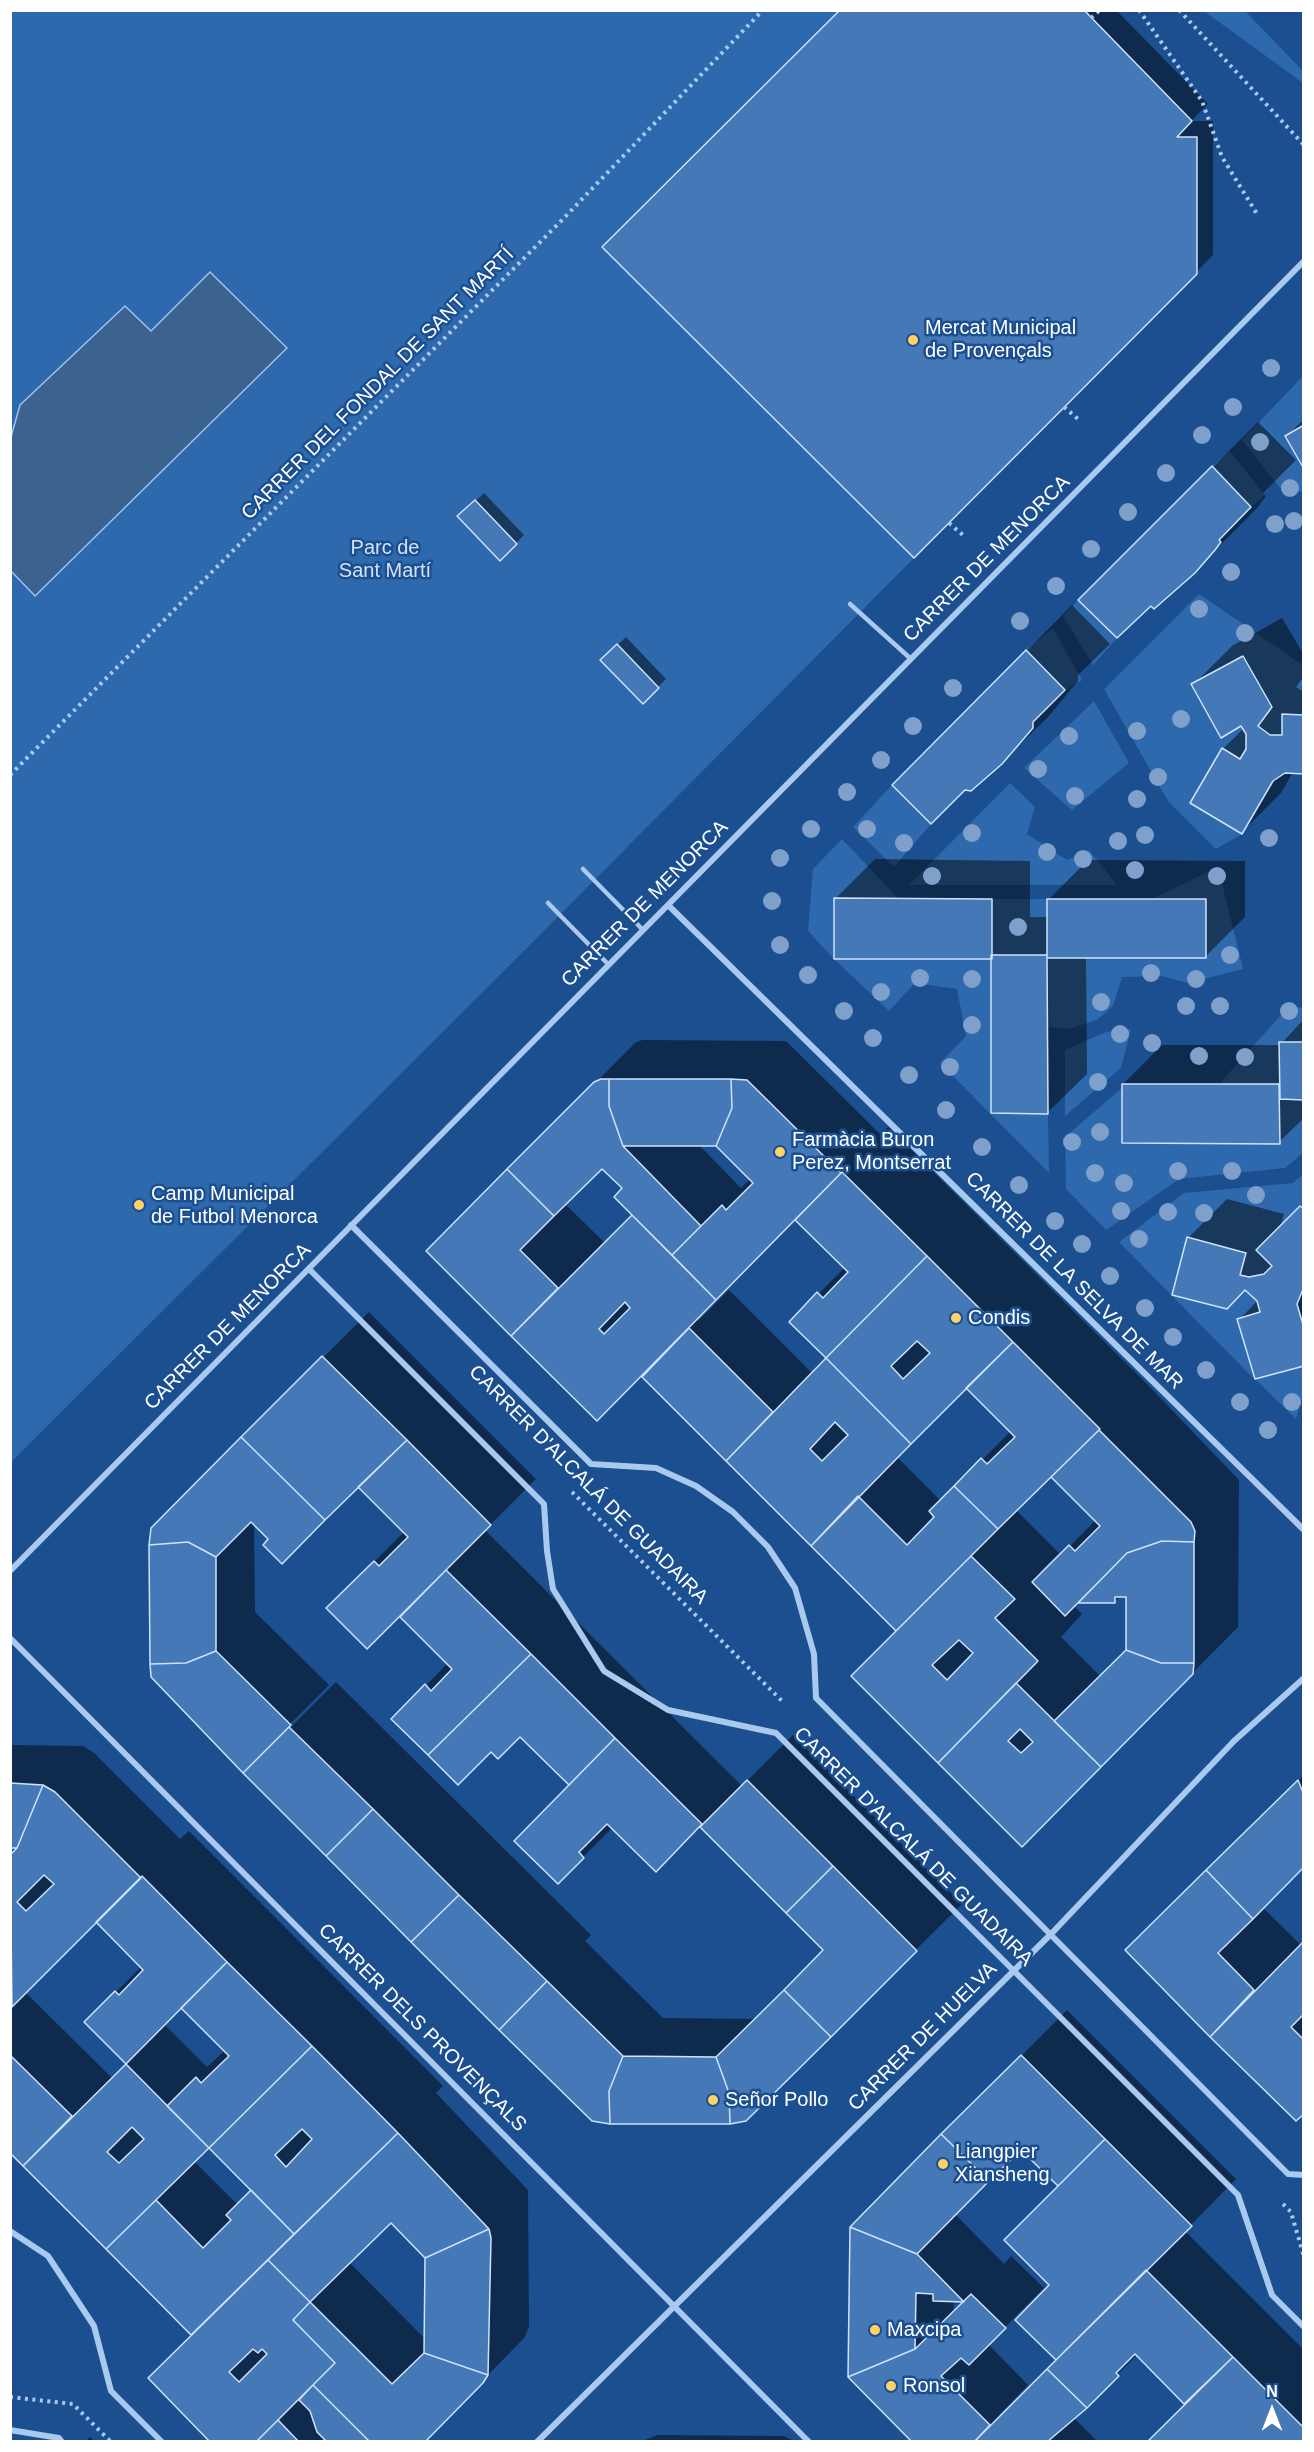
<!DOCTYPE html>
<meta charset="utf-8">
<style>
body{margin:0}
#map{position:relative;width:1314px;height:2452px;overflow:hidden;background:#1b4f8f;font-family:Arial,sans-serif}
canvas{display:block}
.frame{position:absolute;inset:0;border:12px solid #fff;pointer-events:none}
.north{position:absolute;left:1242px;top:2380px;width:60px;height:60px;-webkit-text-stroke:4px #1b4f8f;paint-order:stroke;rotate:0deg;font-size:16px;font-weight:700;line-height:24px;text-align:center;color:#fff}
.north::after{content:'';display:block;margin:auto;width:21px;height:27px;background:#fff;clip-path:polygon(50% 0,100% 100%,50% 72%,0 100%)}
</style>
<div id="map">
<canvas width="1314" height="2452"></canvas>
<div class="frame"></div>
<div class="north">N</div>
</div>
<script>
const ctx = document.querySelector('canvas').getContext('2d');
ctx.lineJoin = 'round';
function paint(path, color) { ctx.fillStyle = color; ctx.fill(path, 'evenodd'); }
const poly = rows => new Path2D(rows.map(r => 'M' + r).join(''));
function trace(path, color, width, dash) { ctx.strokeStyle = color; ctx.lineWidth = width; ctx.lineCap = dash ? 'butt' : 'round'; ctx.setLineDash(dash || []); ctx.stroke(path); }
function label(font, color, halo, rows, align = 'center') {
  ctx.font = font + ' Arial,sans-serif'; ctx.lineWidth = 5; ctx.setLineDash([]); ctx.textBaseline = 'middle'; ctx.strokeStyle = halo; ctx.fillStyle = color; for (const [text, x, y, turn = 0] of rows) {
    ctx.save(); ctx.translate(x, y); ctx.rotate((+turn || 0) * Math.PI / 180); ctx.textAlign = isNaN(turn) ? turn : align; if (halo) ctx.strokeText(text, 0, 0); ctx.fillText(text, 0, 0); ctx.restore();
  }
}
const green = poly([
 [10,11,839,11,603,247,914,558,526,949,11,1462],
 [1204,11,1245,11,1303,71,1303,83],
 [1303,376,1303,425,1285,436,1303,469,1303,491,1285,494,1242,440],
 [1230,451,1265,495,1251,507,1212,466],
 [1199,594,1300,663,1303,654,1301,663,1303,665,1303,715,1282,714,1282,735,1270,735,1258,726,1272,707,1243,656,1191,684,1221,738,1241,726,1246,734,1246,749,1240,759,1221,748,1190,803,1242,834,1216,849,1168,801,1104,689],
 [1078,600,1117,638,1093,665,1063,616],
 [1053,628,1082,680,1065,690,1026,650],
 [1094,701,1129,763,1072,810,1024,768],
 [1010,783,1035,807,1027,834,1067,860,1089,850,1117,885,909,885],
 [892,785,931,824,894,867,853,827],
 [842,839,899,899,834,898,833,958,808,931,813,869],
 [1218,867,1243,969,1188,983,1161,976,1122,977,1113,1006,1097,1020,1069,1029,1048,1027,1047,955,991,955,992,899,1047,899,1048,958,1206,958,1206,899,1152,899],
 [834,959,992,959,991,1113,1048,1114,1049,1173,940,1063,966,1036,957,989,915,983,889,1011],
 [1289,1006,1303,1008,1303,1042,1279,1042,1279,1084,1219,1084],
 [1131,1029,1121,1068,1065,1116,1065,1050,1106,1032],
 [1122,1088,1123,1143,1280,1144,1280,1099,1303,1100,1303,1153,1285,1168,1179,1179,1106,1230,1066,1189,1065,1137],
 [1303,1174,1303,1209,1300,1206,1257,1250,1272,1266,1264,1274,1249,1277,1240,1275,1245,1253,1187,1237,1172,1294,1245,1290,1257,1301,1260,1312,1237,1320,1254,1379,1119,1242,1184,1193,1293,1183],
 [1303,1366,1303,1394,1296,1419,1255,1379]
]);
const water = poly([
 [210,272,287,348,35,596,11,571,11,437,20,405,125,306,151,331,210,272]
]);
const shadow = poly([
 [842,10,1116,10,1208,104,1191,121,1213,121,1213,255,914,556],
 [1304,419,1304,466,1287,436],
 [1258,422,1296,460,1263,493,1266,496,1257,508,1178,588,1151,604,1080,600],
 [484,493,524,535,500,559,459,516],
 [1072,605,1110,644,1078,675,1078,681,1048,717,1001,763,894,785],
 [1282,618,1304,655,1304,676,1296,687,1304,692,1304,772,1293,772,1281,793,1242,832,1223,749,1244,728,1193,685,1232,646],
 [626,637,666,679,643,702,610,652],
 [875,859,1030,861,1030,917,1049,917,1049,899,1088,860,1245,861,1245,917,1206,956,1086,956,1087,1074,1047,1113,993,957,836,898],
 [1304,1019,1304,1118,1279,1142,1123,1084,1162,1045,1280,1045],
 [642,1040,786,1041,880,1134,888,1127,1146,1383,1239,1480,1238,1627,1022,1845,853,1676,920,1609,896,1628,644,1377,687,1333,685,1330,597,1419,428,1251,635,1043],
 [699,1145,716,1145,751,1178,741,1188],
 [602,1167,624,1188,634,1215,605,1243,565,1204],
 [796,1218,845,1267,791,1322,828,1358,813,1374,729,1290,698,1321,696,1319],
 [966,1387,1011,1431,941,1501,896,1456],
 [1051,1475,1096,1520,1042,1574,1040,1572,1059,1553,1016,1510],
 [1121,1595,1128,1595,1127,1651,1101,1677,1061,1637,1082,1614,1073,1605,1078,1601,1114,1602],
 [1227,1199,1284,1214,1280,1228,1304,1205,1304,1364,1239,1320,1258,1300,1188,1238],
 [369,1312,536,1479,485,1530,742,1786,793,1735,962,1904,743,2121,602,2122,244,1772,152,1528],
 [358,1485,405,1531,328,1608,400,1614,448,1663,393,1719,491,1749,520,1735,571,1785,558,1882,613,1827,700,1825,825,1950,757,2019,663,2018,585,1941,591,1935,336,1682,285,1733,283,1731,329,1685,255,1612,254,1523,270,1539],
 [10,1745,83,1746,94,1753,180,1839,189,1831,443,2086,436,2093,528,2190,529,2326,525,2337,423,2442,213,2442,215,2314,213,2312,191,2332,10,2151,10,1857,21,1846,10,1846],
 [96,1920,142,1966,86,2022,128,2063,112,2078,25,1992],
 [181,2006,225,2050,207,2067,164,2024],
 [209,2146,253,2190,238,2205,194,2161],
 [391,2221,426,2257,425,2339,349,2262],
 [315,2295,317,2297,308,2305,308,2301],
 [1304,1775,1304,1866,1262,1907,1301,1945,1304,1943,1304,2112,1296,2119,1127,1950],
 [1067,2010,1236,2179,1185,2231,1304,2350,1304,2442,1187,2404,1137,2355,1074,2418,1098,2442,915,2442,852,2225],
 [1021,2148,1060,2186,1051,2285,1058,2360,1001,2417,999,2415,1028,2385,988,2344,1044,2288,1011,2256,1004,2264,955,2214],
 [954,2300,966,2301,953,2313],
 [658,2435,784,2436,796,2442,639,2442],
 [90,2437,95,2442,85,2442]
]);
const building = poly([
 [840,10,1084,10,1192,121,1177,137,1197,137,1197,274,914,558,602,247,840,10],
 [1304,425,1304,469,1285,436,1304,425],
 [1212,466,1251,507,1219,540,1221,542,1215,550,1195,573,1154,609,1151,606,1117,638,1078,600,1212,466],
 [475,500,517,544,500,561,457,516,475,500],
 [617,644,659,688,643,704,600,660,617,644],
 [1026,650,1065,690,1033,722,1033,728,1002,764,971,791,965,790,931,824,892,785,1026,650],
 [1243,656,1272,707,1258,726,1270,735,1282,735,1282,714,1304,715,1304,774,1285,773,1273,781,1242,834,1190,803,1222,748,1240,759,1246,749,1246,734,1241,726,1221,738,1191,684,1243,656],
 [834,898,992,899,992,959,834,959,834,898],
 [1047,899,1206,899,1206,958,1047,958,1047,899],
 [991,955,1047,955,1048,1114,991,1113,991,955],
 [1279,1042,1304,1042,1304,1100,1280,1099,1279,1042],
 [601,1079,609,1079,609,1106,623,1146,701,1226,672,1255,614,1197,622,1188,602,1169,554,1216,507,1169,594,1082,601,1079],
 [609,1079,731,1079,732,1108,716,1146,623,1146,609,1106,609,1079],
 [731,1079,747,1080,841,1173,716,1300,672,1255,722,1205,726,1210,753,1183,716,1146,732,1108,731,1079],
 [1122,1084,1279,1084,1280,1144,1122,1143,1122,1084],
 [507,1169,554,1216,520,1250,558,1288,511,1336,426,1251,507,1169],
 [842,1172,927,1256,826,1358,789,1322,817,1292,823,1298,848,1272,795,1220,842,1172],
 [1300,1206,1304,1209,1304,1287,1297,1304,1304,1328,1304,1366,1255,1379,1237,1319,1260,1312,1257,1301,1245,1290,1227,1309,1172,1295,1187,1237,1246,1253,1240,1275,1249,1277,1264,1274,1272,1266,1256,1250,1300,1206],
 [632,1215,716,1300,597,1421,511,1336,632,1215],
 [625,1302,630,1308,604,1334,599,1329,625,1302],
 [927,1256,1013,1342,911,1444,826,1358,927,1256],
 [917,1341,930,1353,903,1379,891,1366,917,1341],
 [689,1328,773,1412,726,1461,642,1377,689,1328],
 [1013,1342,1100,1429,998,1529,954,1486,981,1458,987,1464,1015,1437,966,1388,1013,1342],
 [322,1356,407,1440,325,1520,241,1437,322,1356],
 [826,1358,911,1444,811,1546,726,1461,826,1358],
 [835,1422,848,1435,822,1461,810,1449,835,1422],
 [1099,1430,1191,1522,1195,1531,1194,1542,1162,1541,1127,1553,1065,1616,1032,1582,1069,1545,1075,1551,1100,1526,1051,1477,1099,1430],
 [241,1437,325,1520,282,1564,263,1545,268,1539,251,1522,216,1557,188,1542,149,1545,151,1528,241,1437],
 [407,1440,491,1525,367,1649,326,1608,374,1561,379,1566,408,1537,358,1487,407,1440],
 [954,1486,998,1529,896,1631,811,1546,858,1496,907,1545,934,1517,929,1511,954,1486],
 [1162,1541,1194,1542,1194,1663,1161,1663,1126,1650,1126,1597,1115,1597,1115,1603,1078,1603,1127,1553,1162,1541],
 [188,1542,216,1557,216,1651,186,1663,150,1664,149,1545,188,1542],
 [971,1556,1015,1599,995,1618,1038,1661,938,1763,851,1676,971,1556],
 [959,1640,973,1653,947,1680,932,1665,959,1640],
 [446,1570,531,1654,428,1755,391,1719,425,1684,431,1691,452,1669,400,1617,446,1570],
 [1126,1650,1161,1663,1194,1663,1193,1674,1101,1767,1054,1721,1126,1650],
 [216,1651,291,1725,243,1773,151,1677,150,1664,186,1663,216,1651],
 [531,1654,615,1738,569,1785,520,1737,498,1759,491,1752,458,1785,428,1755,531,1654],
 [1016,1683,1101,1767,1022,1847,938,1763,1016,1683],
 [1020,1729,1033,1742,1021,1753,1008,1741,1020,1729],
 [289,1727,373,1809,326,1856,243,1773,289,1727],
 [615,1738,702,1824,656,1872,607,1824,579,1852,584,1858,558,1884,514,1841,615,1738],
 [747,1780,833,1866,786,1913,700,1827,747,1780],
 [1298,1780,1304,1795,1304,1867,1253,1919,1206,1870,1298,1780],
 [10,1783,43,1785,17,1848,10,1848,10,1783],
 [43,1785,55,1792,141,1878,12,2007,10,1855,17,1848,43,1785],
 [44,1875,54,1884,26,1911,17,1902,44,1875],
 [373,1809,459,1895,411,1942,326,1856,373,1809],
 [833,1866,917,1951,831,2037,784,1990,823,1950,786,1913,833,1866],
 [1206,1870,1253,1919,1218,1953,1254,1990,1210,2037,1125,1950,1206,1870],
 [142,1876,227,1962,126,2064,84,2022,115,1991,119,1995,143,1970,96,1922,142,1876],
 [459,1895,547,1981,499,2030,411,1942,459,1895],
 [1304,1941,1304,2014,1291,2027,1304,2040,1304,2114,1296,2121,1210,2037,1304,1941],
 [227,1962,312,2046,209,2148,167,2106,196,2077,201,2083,229,2056,181,2008,227,1962],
 [547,1981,623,2056,609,2091,610,2124,592,2121,499,2030,547,1981],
 [784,1990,831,2037,746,2121,730,2124,729,2093,716,2057,784,1990],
 [312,2046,398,2133,294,2234,209,2148,312,2046],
 [302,2129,312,2139,286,2167,275,2155,302,2129],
 [10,2055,72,2116,23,2166,10,2153,10,2055],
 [1021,2055,1105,2139,1058,2186,1021,2150,989,2181,941,2134,1021,2055],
 [623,2056,716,2057,729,2093,730,2124,610,2124,609,2091,623,2056],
 [126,2064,209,2148,106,2249,23,2166,126,2064],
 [132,2127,144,2139,119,2163,107,2152,132,2127],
 [398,2133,489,2229,425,2258,391,2223,310,2302,268,2260,398,2133],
 [941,2134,989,2181,917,2254,850,2227,941,2134],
 [1105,2139,1192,2226,1056,2360,1015,2320,1049,2285,1004,2240,1105,2139],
 [251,2190,294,2234,191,2335,106,2249,156,2200,203,2248,231,2220,226,2215,251,2190],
 [850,2227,917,2254,964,2302,933,2301,933,2294,916,2293,915,2349,848,2377,850,2227],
 [489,2229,491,2238,488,2375,424,2353,425,2258,489,2229],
 [268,2260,310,2302,293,2320,335,2363,256,2442,210,2442,148,2378,268,2260],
 [253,2349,258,2353,262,2349,267,2354,239,2382,229,2372,253,2349],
 [1146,2270,1233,2357,1184,2404,1135,2354,1116,2373,1119,2376,1087,2408,1047,2369,1146,2270],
 [971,2294,1006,2328,969,2365,961,2358,941,2376,990,2425,974,2442,912,2442,848,2377,915,2349,971,2294],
 [310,2302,392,2384,424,2353,488,2375,483,2383,425,2442,370,2442,313,2385,335,2363,293,2320,310,2302],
 [1233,2357,1304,2428,1304,2442,1147,2442,1233,2357],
 [1047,2369,1087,2408,1047,2442,974,2442,1047,2369],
 [313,2385,370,2442,327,2442,317,2432,310,2411,299,2400,313,2385],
 [278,2420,299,2442,256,2442,278,2420]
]);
const path = poly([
 [1139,10,1202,101,1222,157,1257,214],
 [1179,10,1304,145],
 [1091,18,1100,10],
 [1064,407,1078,419],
 [949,523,964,536],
 [10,775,564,218,763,10],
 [572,1492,784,1703],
 [1283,2204,1291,2212,1304,2257],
 [10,2397,73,2404,111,2442]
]);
const service = poly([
 [850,604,911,659],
 [583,869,643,930],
 [548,903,609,965]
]);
const minor = poly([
 [668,905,1304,1530],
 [351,1225,591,1464,656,1468,696,1486,733,1512,768,1547,795,1588,814,1654,816,1698,1288,2174,1304,2175],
 [309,1269,544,1504,547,1551,553,1589,604,1671,668,1710,776,1733,1238,2195,1272,2295,1304,2327],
 [10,1571,1304,261],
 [10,1638,809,2442],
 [10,2231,48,2256,94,2326,111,2391,162,2442],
 [10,2430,59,2438,62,2442],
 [537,2442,1052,1933,1234,1741,1304,1678]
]);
const trees = [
 [1271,368],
 [1233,407],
 [1202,435],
 [1260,442],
 [1166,473],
 [1290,488],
 [1128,512],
 [1294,521],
 [1275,524],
 [1091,549],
 [1231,572],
 [1056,586],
 [1199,609],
 [1020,621],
 [1245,633],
 [953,688],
 [1181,719],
 [913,726],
 [1137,731],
 [1069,736],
 [881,760],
 [1038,769],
 [1158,777],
 [847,792],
 [1075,796],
 [1137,799],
 [811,829],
 [867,829],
 [972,833],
 [1145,835],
 [1269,838],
 [1118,841],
 [904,843],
 [1047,852],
 [780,858],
 [1083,859],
 [1135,870],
 [932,876],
 [1217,876],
 [772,901],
 [1018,927],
 [780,945],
 [1230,955],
 [1151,973],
 [808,975],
 [920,978],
 [972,979],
 [1196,979],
 [881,992],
 [1101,1002],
 [1186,1006],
 [1220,1006],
 [844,1011],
 [1289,1011],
 [972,1025],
 [1120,1034],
 [873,1038],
 [1152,1043],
 [1199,1056],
 [1245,1057],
 [950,1067],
 [909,1075],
 [1098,1082],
 [946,1110],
 [1100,1132],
 [1072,1142],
 [982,1147],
 [1178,1171],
 [1232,1171],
 [1095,1173],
 [1124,1183],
 [1019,1185],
 [1256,1195],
 [1121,1211],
 [1168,1212],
 [1204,1213],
 [1055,1221],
 [1139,1239],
 [1082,1244],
 [1110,1276],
 [1145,1308],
 [1173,1337],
 [1206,1370],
 [1240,1402],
 [1292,1402],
 [1268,1430]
];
const markers = [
 [913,340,6,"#ffd166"],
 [780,1152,6,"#ffd166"],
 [139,1205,6,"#ffd166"],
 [956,1318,6,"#ffd166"],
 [713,2100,6,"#ffd166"],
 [943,2164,6,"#ffd166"],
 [875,2330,6,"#ffd166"],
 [891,2386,6,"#ffd166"]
];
const poiNames = [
 ["Mercat Municipal",925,328],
 ["de Provençals",925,351],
 ["Farmàcia Buron",792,1140],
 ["Perez, Montserrat",792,1163],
 ["Camp Municipal",151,1194],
 ["de Futbol Menorca",151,1217],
 ["Condis",968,1318],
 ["Señor Pollo",725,2100],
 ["Liangpier",955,2152],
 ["Xiansheng",955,2175],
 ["Maxcipa",887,2330],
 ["Ronsol",903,2386]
];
const streetNames = [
 ["CARRER DEL FONDAL DE SANT MARTÍ",378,384,-45],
 ["CARRER DE MENORCA",987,559,-45],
 ["CARRER DE MENORCA",645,904,-45],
 ["CARRER DE LA SELVA DE MAR",1074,1281,45],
 ["CARRER DE MENORCA",228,1327,-45],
 ["CARRER D'ALCALÁ DE GUADAIRA",588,1485,45],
 ["CARRER D'ALCALÁ DE GUADAIRA",913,1847,45],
 ["CARRER DELS PROVENÇALS",422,2028,45],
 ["CARRER DE HUELVA",923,2037,-45]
];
const parkNames = [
 ["Parc de",385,548],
 ["Sant Martí",385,571]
];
paint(green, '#2e69ad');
paint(water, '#3c6290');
trace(water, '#9cc4f0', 1.5);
paint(shadow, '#0007');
paint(building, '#4478b7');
trace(building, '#cfe3fa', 1.5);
trace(path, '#a9c9ee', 4, [3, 4.5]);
trace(service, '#a9c9ee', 4.5);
trace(minor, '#a9c9ee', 6);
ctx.fillStyle = '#7ea0ca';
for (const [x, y] of trees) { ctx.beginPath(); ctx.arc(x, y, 9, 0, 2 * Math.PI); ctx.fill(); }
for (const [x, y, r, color] of markers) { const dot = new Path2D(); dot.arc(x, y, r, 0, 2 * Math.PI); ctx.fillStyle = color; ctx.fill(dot); trace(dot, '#1b4f8f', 2); }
label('20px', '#fff', '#1b4f8f', poiNames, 'left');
label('20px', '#fff', '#1b4f8f', streetNames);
label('20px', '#cfe3fa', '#1b4f8f', parkNames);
</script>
